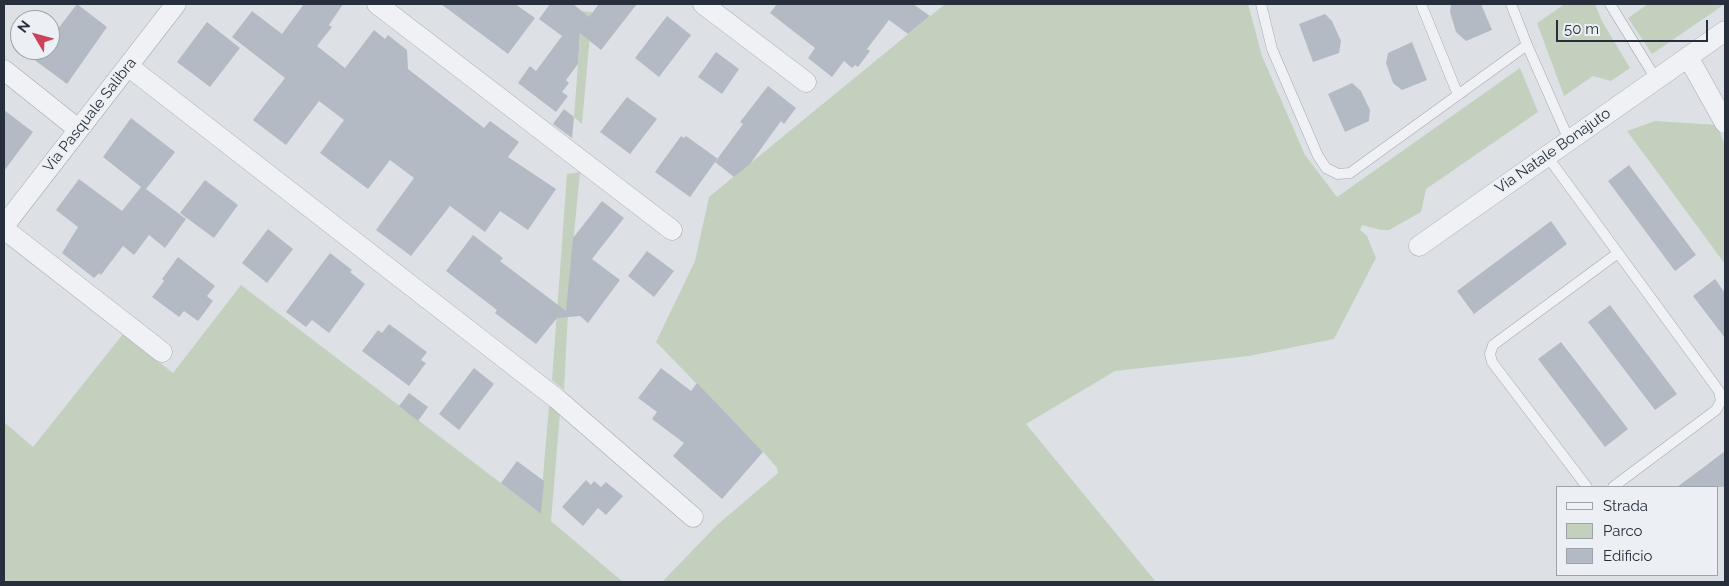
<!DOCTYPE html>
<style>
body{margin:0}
#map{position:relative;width:1729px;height:586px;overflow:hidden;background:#dde1e6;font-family:Raleway,sans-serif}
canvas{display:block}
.frame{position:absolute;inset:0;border:5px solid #272f3c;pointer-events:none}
.legend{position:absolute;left:1556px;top:486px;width:162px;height:90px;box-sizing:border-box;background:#ecf0f4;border:1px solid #9da3aa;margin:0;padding:6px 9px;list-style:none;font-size:15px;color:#272f3c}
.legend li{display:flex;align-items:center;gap:10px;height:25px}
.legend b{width:25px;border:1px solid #9da3aa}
.north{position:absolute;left:10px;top:10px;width:50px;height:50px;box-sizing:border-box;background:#ecf0f4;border:1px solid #9da3aa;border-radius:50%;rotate:307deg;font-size:14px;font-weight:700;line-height:20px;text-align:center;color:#272f3c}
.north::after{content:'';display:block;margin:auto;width:18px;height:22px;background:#cb425b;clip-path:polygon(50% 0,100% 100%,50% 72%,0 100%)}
.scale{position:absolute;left:1556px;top:20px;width:152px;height:22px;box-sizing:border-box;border:2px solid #272f3c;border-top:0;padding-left:6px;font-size:15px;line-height:18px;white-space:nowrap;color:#272f3c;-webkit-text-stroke:4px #ecf0f4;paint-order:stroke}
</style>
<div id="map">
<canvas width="1729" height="586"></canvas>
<div class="frame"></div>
<ul class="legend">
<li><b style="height:6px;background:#eff1f5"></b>Strada</li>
<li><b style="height:14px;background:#c3d0be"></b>Parco</li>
<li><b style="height:14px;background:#b4bac3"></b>Edificio</li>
</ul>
<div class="north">N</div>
<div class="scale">50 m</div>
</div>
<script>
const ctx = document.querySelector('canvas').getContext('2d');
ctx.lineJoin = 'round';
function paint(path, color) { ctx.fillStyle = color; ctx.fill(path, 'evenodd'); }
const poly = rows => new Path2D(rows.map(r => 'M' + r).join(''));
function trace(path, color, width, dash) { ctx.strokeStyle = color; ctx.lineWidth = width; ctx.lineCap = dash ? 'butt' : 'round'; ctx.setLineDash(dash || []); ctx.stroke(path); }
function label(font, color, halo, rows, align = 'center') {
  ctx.font = font + ' Raleway,sans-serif'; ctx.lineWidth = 4; ctx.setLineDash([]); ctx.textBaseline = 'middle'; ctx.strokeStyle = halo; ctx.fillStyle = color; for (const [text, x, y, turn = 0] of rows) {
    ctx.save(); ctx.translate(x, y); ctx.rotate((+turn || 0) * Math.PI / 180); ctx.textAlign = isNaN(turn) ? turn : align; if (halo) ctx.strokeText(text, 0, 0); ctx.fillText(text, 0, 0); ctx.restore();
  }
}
const green = poly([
 [945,4,1248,4,1262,56,1305,155,1337,197,1520,68,1538,112,1426,189,1421,212,1389,230,1381,230,1362,225,1360,230,1367,236,1376,258,1334,339,1249,356,1115,371,1026,424,1156,582,662,582,717,525,778,473,777,468,766,455,656,342,695,261,709,197],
 [1565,4,1595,4,1602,21,1630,68,1611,81,1593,76,1564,96,1537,23],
 [1648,4,1725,4,1652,54,1628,18],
 [582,11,592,12,582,124,574,117],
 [1655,121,1717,125,1725,145,1725,264,1627,131],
 [580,172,570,275,564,390,552,380,567,174],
 [241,285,540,513,549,405,560,413,551,521,623,582,4,582,4,422,33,447,123,334,173,373]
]);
const building = poly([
 [77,4,107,27,67,84,21,50,50,50,50,39],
 [304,4,343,4,329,25,332,27,317,46,345,68,374,30,385,39,388,35,407,50,408,69,484,128,490,121,519,142,508,157,556,189,528,230,500,211,485,232,450,206,411,256,376,230,414,178,390,160,368,189,320,153,344,120,319,101,286,145,253,120,285,78,232,37,252,11,282,34],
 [441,4,515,4,535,18,508,54],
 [550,4,573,4,589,17,599,4,637,4,601,50,580,33,578,64,566,80,569,83,562,92,568,96,556,112,518,83,530,66,536,71,562,36,539,19],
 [777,4,913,4,930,16,908,34,889,20,867,49,870,51,858,67,855,65,852,68,844,61,832,77,808,58,815,48,770,13],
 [1451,4,1481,4,1492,30,1466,41,1456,32,1450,12],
 [1325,14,1332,21,1341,41,1339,53,1313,62,1299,24],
 [667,16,691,35,659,77,635,58],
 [207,22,240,48,210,87,177,62],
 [1412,42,1427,80,1402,90,1393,83,1386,63,1388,53],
 [716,52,739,69,722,94,698,77],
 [1352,83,1361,91,1370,110,1369,121,1345,132,1328,94],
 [768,86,796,108,784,124,781,121,750,164,734,177,715,162,690,197,655,172,681,136,684,138,686,136,718,159,715,162,743,124,740,122],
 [627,97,657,119,630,154,600,132],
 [564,109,574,117,572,138,553,124],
 [4,110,33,132,4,171],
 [131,118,175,152,146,189,186,219,165,248,149,235,134,255,123,246,101,275,99,273,94,278,62,253,78,227,56,210,79,179,122,211,141,187,103,157],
 [1629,165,1696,255,1675,271,1608,181],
 [205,180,238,205,214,238,180,213],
 [602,201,624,218,592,259,620,280,588,323,580,316,557,318,536,344,495,313,497,310,446,271,473,235,503,258,500,261,566,311,573,238],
 [1551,221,1567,244,1474,314,1457,291],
 [268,229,293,249,267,283,242,263],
 [647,251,674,271,654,297,628,276],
 [330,253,352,270,350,272,365,284,329,333,312,320,306,327,286,312],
 [178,257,215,286,207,296,213,301,198,321,184,311,179,317,152,297,164,281,162,279],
 [1715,279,1725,293,1725,338,1693,296],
 [1610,305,1677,394,1655,410,1588,322],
 [389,324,427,352,421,360,426,363,409,386,362,351,378,330,382,333],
 [1561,342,1628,429,1605,447,1538,359],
 [474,368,494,384,459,430,439,414],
 [661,368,691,391,697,383,763,452,722,499,673,456,684,443,652,419,657,412,638,398],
 [409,393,428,407,418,421,399,406],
 [1725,451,1725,487,1677,487,1704,467],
 [517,461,544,481,541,514,501,483],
 [586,480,591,485,594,481,601,487,606,482,623,496,606,515,598,508,583,526,562,507]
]);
const lane = poly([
 [1261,4,1272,49,1318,156,1326,168,1338,174,1350,173,1527,45,1511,4],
 [1421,4,1458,95],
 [1610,4,1656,79],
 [1527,45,1569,140],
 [1547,156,1618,253],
 [1587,487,1492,362,1490,354,1493,345,1618,253,1719,391,1721,401,1716,410,1613,487]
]);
const street = poly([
 [377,4,672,230],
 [703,4,806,82],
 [1688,57,1725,123],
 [128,66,557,399,693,517],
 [4,70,78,129],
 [4,226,176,4],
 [4,229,162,352],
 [1419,246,1725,31]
]);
const streetNames = [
 ["Via Pasquale Salibra",90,115,-52],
 ["Via Natale Bonajuto",1553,151,-35]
];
paint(green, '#c3d0be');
paint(building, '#b4bac3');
trace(lane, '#a3a8b0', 11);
trace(street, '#a3a8b0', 21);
trace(lane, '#eff1f5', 10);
trace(street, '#eff1f5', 20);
label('15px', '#272f3c', '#ecf0f4', streetNames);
</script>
